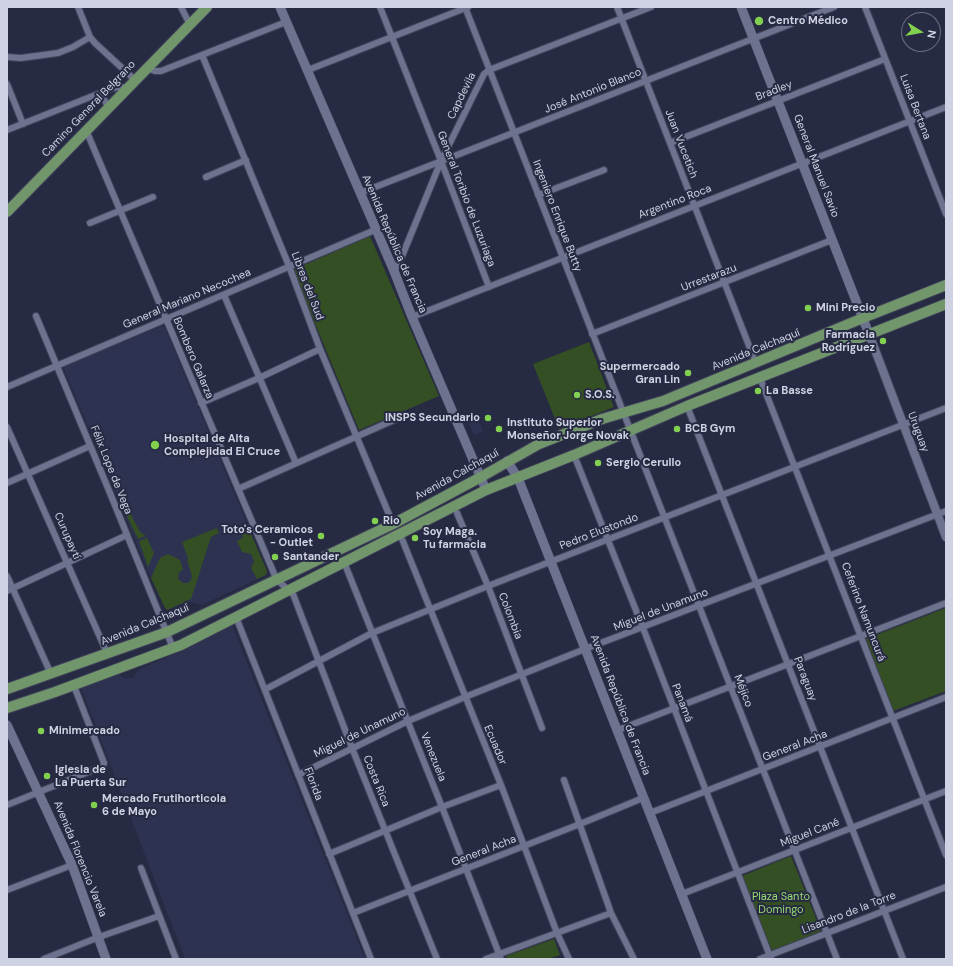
<!DOCTYPE html>
<meta charset="utf-8">
<style>
body{margin:0}
#map{position:relative;width:953px;height:966px;overflow:hidden;background:#272a43;font-family:"DM Sans",sans-serif}
canvas{display:block}
.frame{position:absolute;inset:0;border:8px solid #ced2e2;pointer-events:none}
.north{position:absolute;left:901px;top:12px;width:40px;height:40px;box-sizing:border-box;background:#272a43;border:1px solid #6a6d83;border-radius:50%;rotate:101deg;font-size:11px;font-weight:700;line-height:16px;text-align:center;color:#ced2e2}
.north::after{content:'';display:block;margin:auto;width:14px;height:18px;background:#82d050;clip-path:polygon(50% 0,100% 100%,50% 72%,0 100%)}
</style>
<div id="map">
<canvas width="953" height="966"></canvas>
<div class="frame"></div>
<div class="north">N</div>
</div>
<script>
const ctx = document.querySelector('canvas').getContext('2d');
ctx.lineJoin = 'round';
function paint(path, color) { ctx.fillStyle = color; ctx.fill(path, 'evenodd'); }
const poly = rows => new Path2D(rows.map(r => 'M' + r).join(''));
function trace(path, color, width, dash) { ctx.strokeStyle = color; ctx.lineWidth = width; ctx.lineCap = dash ? 'butt' : 'round'; ctx.setLineDash(dash || []); ctx.stroke(path); }
function label(font, color, halo, rows, align = 'center') {
  ctx.font = font + ' "DM Sans",sans-serif'; ctx.lineWidth = 4; ctx.setLineDash([]); ctx.textBaseline = 'middle'; ctx.strokeStyle = halo; ctx.fillStyle = color; for (const [text, x, y, turn = 0] of rows) {
    ctx.save(); ctx.translate(x, y); ctx.rotate((+turn || 0) * Math.PI / 180); ctx.textAlign = isNaN(turn) ? turn : align; if (halo) ctx.strokeText(text, 0, 0); ctx.fillText(text, 0, 0); ctx.restore();
  }
}
const built = poly([
 [162,326,165,328,246,521,241,524,246,532,251,534,267,571,266,575,202,605,190,602,167,610,165,608,151,578,64,369,65,366],
 [478,418,483,432,474,435,468,422],
 [232,625,365,959,185,959,81,688,115,674,128,679,135,677,135,674,140,669,175,654]
]);
const green = poly([
 [370,236,439,396,359,430,293,270],
 [589,342,614,407,559,429,533,364],
 [121,504,131,508,132,510,130,511,130,513,140,532,146,536,138,539],
 [217,528,219,533,211,537,191,599,167,610,165,608,151,578,160,558,168,554,180,560,183,570,179,572,178,579,183,583,188,583,191,580,192,576,187,560,188,558,182,542],
 [246,532,251,534,267,571,266,575,257,579,251,568,254,561,251,554,242,552,237,541,243,538,242,535],
 [147,538,154,553,148,567,139,541],
 [946,608,946,691,893,711,866,639],
 [791,856,821,931,772,951,742,876],
 [554,939,560,955,548,959,507,959,506,956]
]);
const minor = poly([
 [78,7,90,37,95,43,135,80],
 [181,7,190,25],
 [380,7,441,161,489,287],
 [465,7,837,959],
 [617,7,753,356],
 [865,7,946,214],
 [202,55,289,266,320,349,393,524],
 [7,57,21,58,58,53,73,47,90,37],
 [147,68,155,71,161,71,286,22],
 [308,70,468,7],
 [7,84,23,124],
 [101,93,108,107],
 [7,130,113,88,121,87,127,88],
 [86,130,273,571,276,579,293,594,352,748,437,959],
 [670,143,885,59],
 [206,177,246,160],
 [360,193,834,7],
 [538,195,604,170],
 [90,223,153,197],
 [394,271,400,261,441,161,484,74,489,70,651,7],
 [224,295,296,463],
 [36,316,110,493,173,648],
 [412,317,946,107],
 [592,334,832,240],
 [760,378,946,855],
 [7,387,375,230],
 [201,403,259,378,320,349],
 [687,406,903,959],
 [7,427,107,653],
 [574,455,643,628,771,959],
 [7,483,90,446],
 [238,489,403,416],
 [457,513,488,586,542,728],
 [402,539,501,785,557,933,569,959],
 [344,562,442,807,501,959],
 [7,576,51,674],
 [7,591,127,535],
 [236,617,371,959],
 [266,689,372,633,488,586,946,408],
 [618,730,946,603],
 [298,775,408,721,465,697,585,649,946,511],
 [564,780,611,913,634,959],
 [7,805,103,766,104,763,74,686],
 [650,813,946,697],
 [329,854,442,807,501,785],
 [141,868,176,959],
 [7,890,72,865],
 [682,894,946,791],
 [353,913,580,824,643,798],
 [44,959,99,937,159,916],
 [486,959,611,913],
 [760,959,946,887]
]);
const tertiary = poly([
 [869,334,946,537]
]);
const secondary = poly([
 [280,7,394,271,412,317,486,490],
 [741,7,869,334],
 [507,461,518,478,707,959],
 [7,725,72,865,106,959]
]);
const primary = poly([
 [7,212,207,7],
 [7,689,167,632,393,524,481,477,539,444,602,419,663,401,863,318,946,285],
 [7,708,55,692,181,645,486,490,574,455,687,406,946,304]
]);
const markers = [
 [759,21,5,"#82d050"],
 [808,308,4,"#82d050"],
 [883,341,4,"#82d050"],
 [688,373,4,"#82d050"],
 [758,391,4,"#82d050"],
 [577,395,4,"#82d050"],
 [488,418,4,"#82d050"],
 [499,429,4,"#82d050"],
 [677,429,4,"#82d050"],
 [155,445,5,"#82d050"],
 [598,463,4,"#82d050"],
 [375,521,4,"#82d050"],
 [321,536,4,"#82d050"],
 [415,538,4,"#82d050"],
 [275,557,4,"#82d050"],
 [41,731,4,"#82d050"],
 [47,776,4,"#82d050"],
 [94,805,4,"#82d050"]
];
const poiNames = [
 ["Centro Médico",768,21],
 ["Mini Precio",816,308],
 ["Farmacia",875,335,"right"],
 ["Rodríguez",875,348,"right"],
 ["Supermercado",680,367,"right"],
 ["Gran Lin",680,380,"right"],
 ["La Basse",766,391],
 ["S.O.S.",585,395],
 ["INSPS Secundario",480,418,"right"],
 ["Instituto Superior",507,423],
 ["Monseñor Jorge Novak",507,436],
 ["BCB Gym",685,429],
 ["Hospital de Alta",164,439],
 ["Complejidad El Cruce",164,452],
 ["Sergio Cerullo",606,463],
 ["Rio",383,521],
 ["Toto's Ceramicos",313,530,"right"],
 ["- Outlet",313,543,"right"],
 ["Soy Maga.",423,532],
 ["Tu farmacia",423,545],
 ["Santander",283,557],
 ["Minimercado",49,731],
 ["Iglesia de",55,770],
 ["La Puerta Sur",55,783],
 ["Mercado Frutihorticola",102,799],
 ["6 de Mayo",102,812]
];
const streetNames = [
 ["José Antonio Blanco",593,91,-22],
 ["Bradley",774,91,-21],
 ["Capdevila",462,96,-64],
 ["Luisa Bertana",915,107,69],
 ["Camino General Belgrano",89,109,-46],
 ["Juan Vucetich",681,144,69],
 ["General Manuel Savio",816,166,69],
 ["General Toribio de Luzuriaga",466,199,69],
 ["Argentino Roca",675,202,-21],
 ["Ingeniero Enrique Butty",557,216,69],
 ["Avenida República de Francia",394,244,67],
 ["Urrestarazu",709,278,-21],
 ["Libres del Sud",307,286,69],
 ["General Mariano Necochea",187,299,-23],
 ["Avenida Calchaquí",756,350,-22],
 ["Bombero Galarza",193,358,67],
 ["Uruguay",918,432,69],
 ["Félix Lope de Vega",111,470,68],
 ["Avenida Calchaquí",457,475,-29],
 ["Pedro Elustondo",599,532,-21],
 ["Curupaytí",67,536,66],
 ["Miguel de Unamuno",661,610,-21],
 ["Ceferino Namuncurá",863,612,69],
 ["Colombia",510,616,69],
 ["Avenida Calchaquí",145,625,-22],
 ["Paraguay",805,679,69],
 ["Méjico",743,691,69],
 ["Panamá",682,703,69],
 ["Avenida República de Francia",620,705,69],
 ["Miguel de Unamuno",360,733,-26],
 ["Ecuador",495,745,67],
 ["General Acha",795,746,-21],
 ["Venezuela",433,757,68],
 ["Costa Rica",376,781,68],
 ["Florida",313,784,69],
 ["Miguel Cané",810,833,-21],
 ["General Acha",484,851,-21],
 ["Avenida Florencio Varela",80,859,68],
 ["Lisandro de la Torre",849,913,-21]
];
const parkNames = [
 ["Plaza Santo",781,897],
 ["Domingo",781,910]
];
paint(built, '#2e3251');
paint(green, '#334f23');
trace(minor, '#414459', 8);
trace(tertiary, '#414459', 10);
trace(secondary, '#414459', 10);
trace(primary, '#414459', 12);
trace(minor, '#6d738f', 6);
trace(tertiary, '#6d738f', 8);
trace(secondary, '#6d738f', 9);
trace(primary, '#72966c', 10);
for (const [x, y, r, color] of markers) { const dot = new Path2D(); dot.arc(x, y, r, 0, 2 * Math.PI); ctx.fillStyle = color; ctx.fill(dot); trace(dot, '#272a43', 1.5); }
label('bold 11px', '#ced2e2', '#272a43', poiNames, 'left');
label('11px', '#ced2e2', '#272a43', streetNames);
label('11px', '#97da70', '#272a43', parkNames);
</script>
